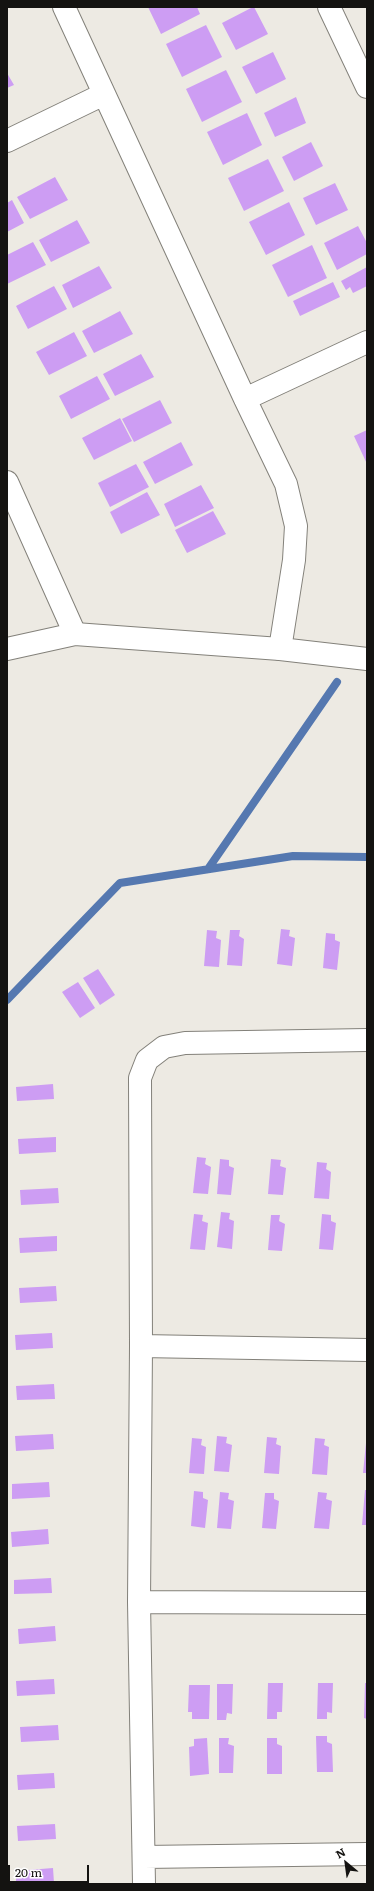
<!DOCTYPE html>
<style>
body{margin:0}
#map{position:relative;width:374px;height:1891px;overflow:hidden;background:#edeae3;font-family:Literata,serif}
canvas{display:block}
.frame{position:absolute;inset:0;border:8px solid #141311;pointer-events:none}
.north{position:absolute;left:326px;top:1843px;width:40px;height:40px;-webkit-text-stroke:3px #fff;paint-order:stroke;rotate:331deg;font-size:11px;font-weight:700;line-height:16px;text-align:center;color:#141311}
.north::after{content:'';display:block;margin:auto;width:14px;height:18px;background:#141311;clip-path:polygon(50% 0,100% 100%,50% 72%,0 100%)}
.scale{position:absolute;left:8px;top:1865px;width:81px;height:18px;box-sizing:border-box;border:2px solid #141311;border-top:0;padding-left:5px;font-size:12px;line-height:14px;white-space:nowrap;color:#141311;-webkit-text-stroke:3px #fff;paint-order:stroke}
</style>
<div id="map">
<canvas width="374" height="1891"></canvas>
<div class="frame"></div>
<div class="north">N</div>
<div class="scale">20 m</div>
</div>
<script>
const ctx = document.querySelector('canvas').getContext('2d');
ctx.lineJoin = 'round';
const poly = rows => new Path2D(rows.map(r => 'M' + r).join(''));
function trace(path, color, width, dash) { ctx.strokeStyle = color; ctx.lineWidth = width; ctx.lineCap = dash ? 'butt' : 'round'; ctx.setLineDash(dash || []); ctx.stroke(path); }
function paint(path, color) { ctx.fillStyle = color; ctx.fill(path, 'evenodd'); }
const stream = poly([
 [208,869,337,682],
 [7,1000,120,883,293,856,367,857]
]);
const building = poly([
 [148,7,197,7,200,14,161,34],
 [253,7,254,7,268,34,236,50,222,23],
 [206,25,222,57,182,77,166,44],
 [273,52,286,79,256,94,242,67],
 [226,70,242,102,202,122,186,89],
 [7,73,14,85,7,88],
 [296,97,306,123,275,137,264,113],
 [247,113,262,145,223,165,207,132],
 [311,142,323,166,294,181,282,157],
 [268,159,284,191,244,211,228,178],
 [55,177,68,200,30,219,17,197],
 [335,183,348,210,316,225,303,198],
 [12,200,24,223,7,232,7,203],
 [289,202,305,235,266,255,249,222],
 [77,220,90,243,51,262,39,240],
 [358,226,367,243,367,254,337,270,324,243],
 [33,242,46,265,7,284,7,255],
 [312,245,327,278,288,297,272,265],
 [99,266,112,288,73,308,62,285],
 [367,267,367,286,353,293,350,287,346,290,341,281],
 [333,282,340,297,300,316,293,301],
 [54,286,67,309,28,329,16,306],
 [120,311,133,334,94,353,82,331],
 [74,332,87,356,49,375,36,352],
 [141,354,154,377,115,396,103,374],
 [97,376,110,399,71,419,59,396],
 [160,400,172,423,134,442,122,419],
 [120,418,132,441,94,460,82,438],
 [367,430,367,464,354,436],
 [181,442,193,465,155,484,143,462],
 [136,464,149,487,110,507,98,483],
 [201,485,214,508,175,527,164,504],
 [147,492,160,515,121,534,110,512],
 [213,511,226,534,187,553,175,530],
 [281,929,290,930,289,936,295,938,292,966,277,964],
 [207,930,217,931,216,938,221,940,219,967,204,966],
 [230,930,240,930,239,936,244,939,242,966,227,965],
 [326,933,335,934,335,940,340,942,337,970,323,968],
 [98,969,115,995,100,1005,83,978],
 [78,982,95,1008,80,1018,62,992],
 [53,1084,54,1099,17,1101,16,1087],
 [56,1137,56,1152,19,1154,18,1139],
 [197,1157,206,1158,205,1164,211,1167,208,1194,193,1193],
 [220,1159,229,1160,229,1166,234,1168,231,1195,217,1194],
 [271,1159,281,1160,280,1166,286,1168,283,1195,268,1194],
 [317,1162,327,1163,326,1169,331,1172,329,1199,314,1198],
 [58,1188,59,1203,21,1205,20,1190],
 [221,1212,230,1213,229,1219,234,1221,232,1249,217,1247],
 [194,1214,203,1215,202,1221,208,1223,205,1250,190,1249],
 [322,1214,331,1215,331,1221,336,1223,333,1250,319,1249],
 [271,1215,280,1215,279,1221,285,1224,282,1251,268,1250],
 [57,1236,57,1251,20,1253,19,1238],
 [56,1286,57,1301,20,1303,19,1288],
 [52,1333,53,1348,16,1350,15,1335],
 [54,1384,55,1399,17,1400,16,1386],
 [53,1434,54,1449,16,1451,15,1436],
 [217,1436,227,1437,226,1443,232,1445,229,1472,214,1471],
 [267,1437,277,1438,276,1444,281,1446,279,1474,264,1473],
 [192,1438,202,1439,201,1445,206,1447,204,1474,189,1473],
 [315,1438,325,1439,324,1445,329,1447,327,1475,312,1474],
 [366,1443,367,1443,367,1473,363,1473],
 [49,1482,50,1497,12,1499,12,1484],
 [365,1490,367,1490,367,1525,362,1525],
 [194,1491,203,1492,203,1498,208,1500,205,1528,191,1526],
 [220,1492,229,1493,228,1499,234,1501,231,1529,217,1528],
 [318,1492,327,1493,326,1499,332,1501,329,1529,314,1528],
 [265,1493,274,1493,274,1499,279,1501,276,1529,262,1528],
 [48,1529,49,1544,12,1547,11,1532],
 [51,1578,52,1593,14,1594,14,1580],
 [55,1626,56,1641,19,1644,18,1629],
 [54,1679,55,1694,17,1696,16,1681],
 [268,1683,283,1683,282,1712,277,1712,277,1719,267,1719],
 [318,1683,333,1683,332,1713,327,1712,327,1719,317,1719],
 [365,1683,367,1683,367,1719,364,1718],
 [217,1684,233,1684,232,1714,227,1713,226,1720,217,1720],
 [189,1685,210,1685,209,1719,192,1719,192,1712,188,1712],
 [58,1725,59,1740,21,1742,20,1727],
 [316,1736,327,1736,327,1742,332,1744,333,1772,317,1772],
 [207,1738,209,1774,190,1776,189,1747,194,1746,194,1739],
 [219,1738,229,1738,228,1744,234,1746,233,1773,219,1773],
 [267,1738,277,1738,277,1744,282,1746,282,1774,267,1774],
 [54,1773,55,1788,18,1790,17,1775],
 [55,1824,56,1839,18,1841,17,1826],
 [53,1868,54,1883,16,1884,16,1871]
]);
const minor = poly([
 [64,7,245,399,286,484,296,526,294,560,280,649],
 [329,7,367,87],
 [7,141,104,94],
 [245,399,367,342],
 [7,482,75,634],
 [141,1346,367,1350],
 [139,1602,367,1603],
 [144,1857,367,1854],
 [144,1884,139,1602,141,1346,140,1078,147,1060,164,1047,185,1043,367,1040]
]);
const tertiary = poly([
 [7,649,75,634,280,649,367,659]
]);
trace(stream, '#5578b0', 8);
paint(building, '#cd9df3');
trace(minor, '#83817a', 24);
trace(tertiary, '#83817a', 24);
trace(minor, '#fff', 22);
trace(tertiary, '#fff', 22);
</script>
